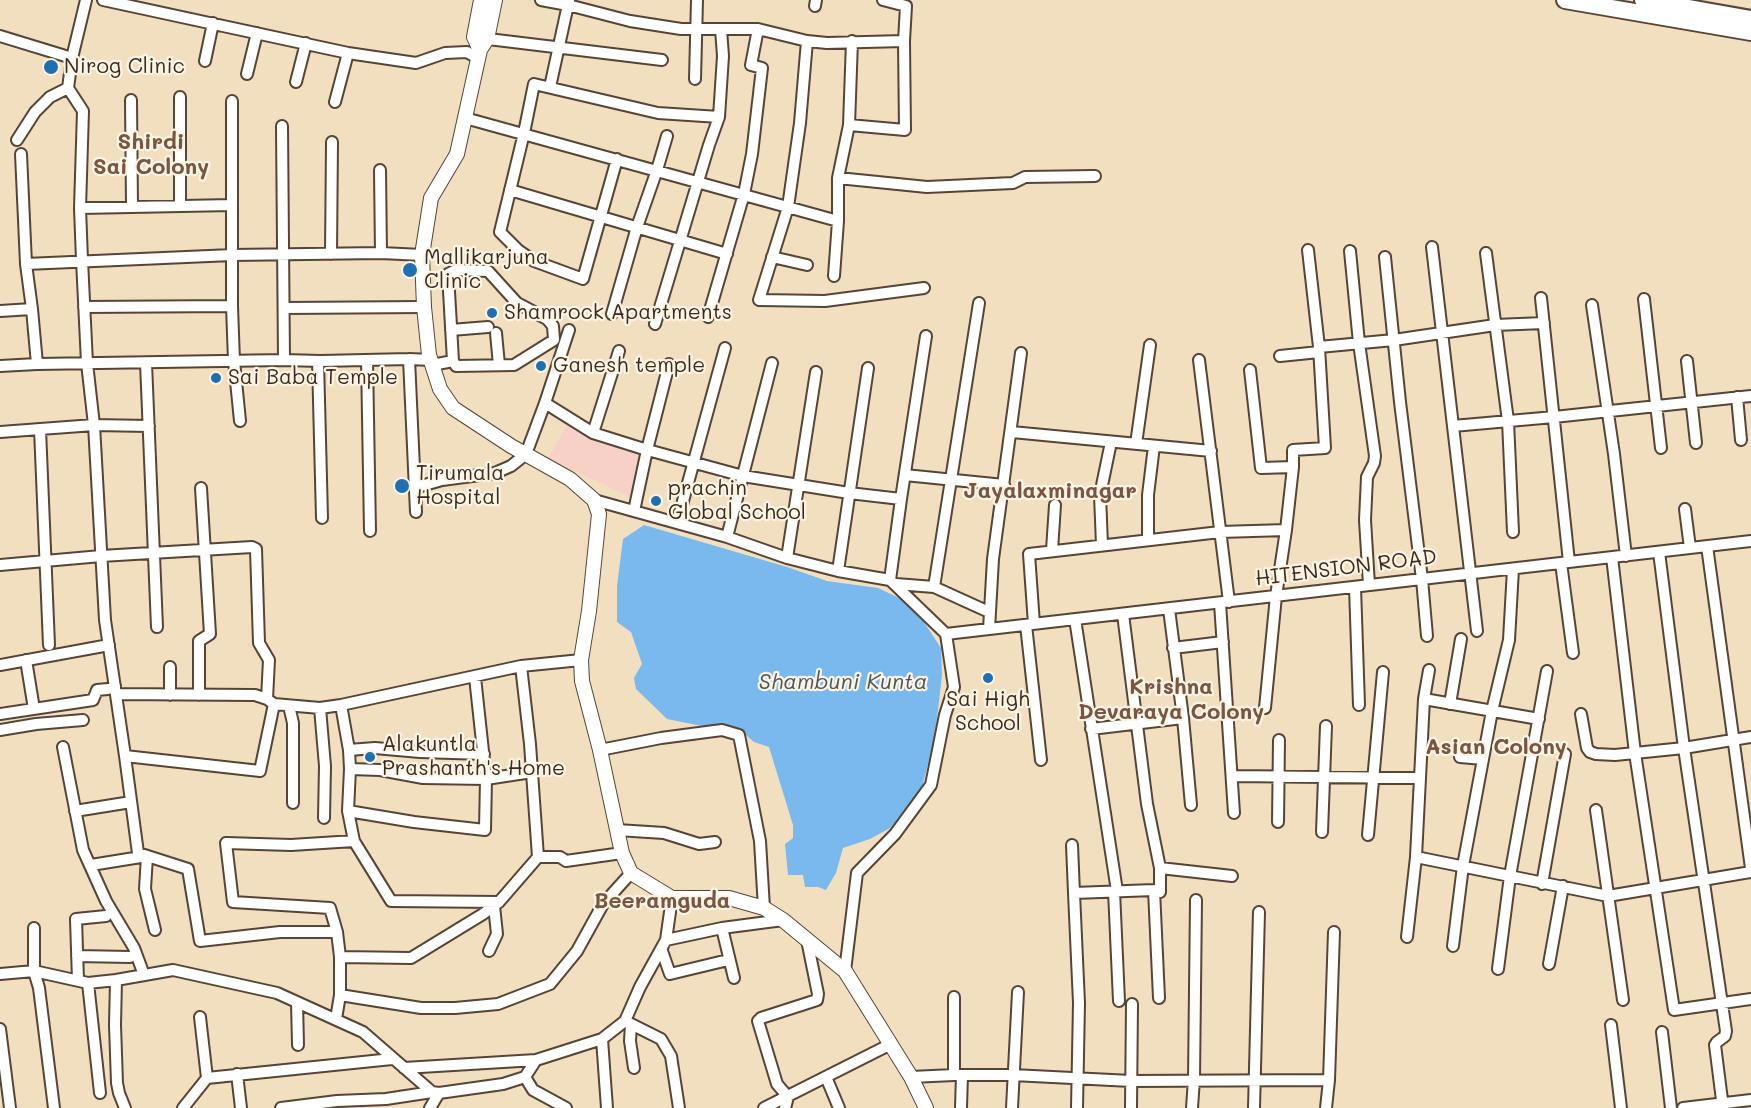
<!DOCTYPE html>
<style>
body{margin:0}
canvas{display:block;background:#f2dfc0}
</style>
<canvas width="1751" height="1108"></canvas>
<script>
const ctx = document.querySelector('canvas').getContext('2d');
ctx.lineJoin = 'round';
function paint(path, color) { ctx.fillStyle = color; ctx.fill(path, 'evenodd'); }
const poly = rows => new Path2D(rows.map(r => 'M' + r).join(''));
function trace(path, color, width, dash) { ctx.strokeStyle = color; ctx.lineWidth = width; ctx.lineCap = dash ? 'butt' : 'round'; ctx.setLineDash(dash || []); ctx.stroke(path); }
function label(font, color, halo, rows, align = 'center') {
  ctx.font = font + ' Mali,sans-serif'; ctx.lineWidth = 4.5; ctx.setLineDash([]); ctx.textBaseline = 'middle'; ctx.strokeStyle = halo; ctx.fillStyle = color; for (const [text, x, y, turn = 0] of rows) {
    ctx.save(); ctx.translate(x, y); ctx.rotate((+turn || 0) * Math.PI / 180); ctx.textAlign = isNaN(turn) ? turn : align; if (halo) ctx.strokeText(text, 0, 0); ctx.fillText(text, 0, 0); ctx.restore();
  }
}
const built = poly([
 [568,424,604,441,647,455,630,497,548,458]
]);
const water = poly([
 [644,525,787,567,827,581,878,588,912,604,941,648,942,675,935,736,921,792,908,811,890,828,870,839,843,848,836,873,826,890,818,887,805,887,803,875,788,875,785,844,793,838,793,825,769,747,754,742,738,728,702,726,667,719,636,689,634,678,642,664,631,632,617,622,617,586,623,539]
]);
const minor = poly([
 [86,0,72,58,68,88,83,111,80,208,82,260,87,363,94,425,105,620,125,756,138,853,188,869,200,941,280,932,337,932],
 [103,0,348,53,416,63,445,53,467,52,478,58],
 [541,0,568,5,630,21,681,29,758,29,807,41,827,43,904,41],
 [815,6,816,0],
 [0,36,72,58],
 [480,38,662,60],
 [807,41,800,123,788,207,759,300,825,301,924,288],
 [205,61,213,23],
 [247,74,257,33],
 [695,79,697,0],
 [296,82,306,43],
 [550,87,569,0],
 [180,97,180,206],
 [131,100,132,207],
 [232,101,232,306,234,361,240,421],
 [335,102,348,53],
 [465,118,838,221],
 [849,125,905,130,904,41,906,6,883,0],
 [282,126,284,360],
 [17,140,35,112,50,97,68,88],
 [21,154,26,264,32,309,37,364],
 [617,159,583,279,534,261,518,250,500,232,524,133,534,84,658,113,719,117,723,56,721,29],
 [380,170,381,253],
 [838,178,927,187,1013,183,1025,177,1095,176],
 [510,190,727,254],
 [80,208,232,205],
 [1432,247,1477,631],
 [1350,251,1359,343,1375,456,1374,463,1367,477,1365,520,1369,585],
 [1486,253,1508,421,1513,532],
 [331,254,332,142],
 [772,257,807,265],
 [1385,257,1400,402,1422,579,1427,636],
 [26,264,232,255,381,253,422,255],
 [834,276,838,221,838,178,849,125,852,41],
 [1541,298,1569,562],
 [1644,299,1661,448],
 [1592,305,1614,454,1626,556],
 [84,307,232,306],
 [284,308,424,307],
 [0,311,32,309],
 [612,314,637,227,657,170,667,136],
 [708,317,744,194,752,154,762,68,751,65,758,29],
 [655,324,709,145,719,117],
 [451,330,488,327],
 [569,330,545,403,593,433,644,449,743,476,849,493,901,499],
 [496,333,499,365],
 [1319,347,1394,340,1495,325,1544,323],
 [1280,356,1319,352],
 [409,359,416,512],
 [367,360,370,531],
 [1199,360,1229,602],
 [318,361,322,518],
 [1687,361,1696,443],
 [146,363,157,627],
 [432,365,453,361,456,366,514,365,554,340,553,326,547,319,517,303,488,271,456,270,448,274,453,361],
 [0,366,37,364,284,360,321,361,409,359,431,360],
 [1250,370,1261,468,1293,467,1286,530,1276,596,1265,708],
 [1737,397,1741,440],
 [1453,426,1554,417,1751,396],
 [40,429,49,645],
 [0,432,94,425,149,426],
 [1012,432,1211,451],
 [593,433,619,351],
 [1136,444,1150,345],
 [1293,467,1293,450,1325,448,1319,347,1308,250],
 [905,475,1004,485],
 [414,488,442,480,495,473,511,466,526,454,545,403],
 [594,500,727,537,787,558,838,571,890,580,946,634,954,687,945,715,931,785,895,834,857,873,845,971],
 [1685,509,1690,548],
 [634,511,647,450,669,364],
 [677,523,725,348],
 [727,537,772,363],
 [1148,540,1148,495,1154,446],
 [1102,545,1100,495,1111,442],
 [1707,546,1751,868],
 [1052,550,1055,505],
 [1612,557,1635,753,1674,1010,1751,999],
 [787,558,816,372],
 [1561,563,1573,653],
 [0,565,101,556,252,547,256,549,259,643,269,660,267,699],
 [838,571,868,368],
 [890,580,901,499,926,336],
 [896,584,934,587,989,612],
 [934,587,979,303],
 [1355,587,1359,705],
 [1220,603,1234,813],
 [1169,609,1183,718,1191,805],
 [1075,619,1117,891],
 [1034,624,1029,554,1220,532,1286,530],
 [1026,625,1041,760],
 [989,629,993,559,1021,353],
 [946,634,1751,541],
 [1173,648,1223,642],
 [26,660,34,709],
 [0,665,109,645],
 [521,666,530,744,538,857],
 [116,694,255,695,267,699,274,704,320,708,341,705,521,666,581,660],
 [170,695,170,667],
 [199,695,199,641,210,634,201,488],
 [1424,699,1539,719],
 [1450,704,1461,639],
 [341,705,349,750,350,769,348,811,354,841,391,901,499,902],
 [289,706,293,723,293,803],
 [320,708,325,766,324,818],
 [0,714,93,700,97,690,108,689,115,686],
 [1581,714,1587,748,1590,752,1596,754,1615,755,1684,748,1659,552],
 [1091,729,1183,718],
 [0,730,36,724,83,720],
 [63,747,83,850,106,901,134,948,144,975],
 [349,750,375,748,420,752,484,754],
 [600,750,661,738,722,730,739,735,760,841,764,908],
 [125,756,260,771,274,704],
 [1460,757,1483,759],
 [350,769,380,770,423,778,486,779,532,772],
 [1232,776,1420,778],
 [1596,810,1623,1000],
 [75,811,131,802],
 [348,811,414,822,485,830,486,779,475,677],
 [1278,822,1279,740],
 [617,830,664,833,699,844,715,842],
 [1322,832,1326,726],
 [1368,835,1383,672],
 [1072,845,1074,893],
 [1416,857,1608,896,1751,872],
 [91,865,147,856,145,889,155,930],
 [1160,868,1232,876],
 [1542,884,1565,754],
 [1154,890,1159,998],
 [1114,891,1119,1001],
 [34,928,34,971,39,988,54,1108],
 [722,928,734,978],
 [1407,937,1416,857,1424,699,1429,670],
 [666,940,722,928,783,920],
 [1453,946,1463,866,1492,711,1509,640,1513,569],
 [489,951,497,934,494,906],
 [662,951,670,974,728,960],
 [77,956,130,957],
 [340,957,411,958,483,914,499,902,538,857,560,857,566,861,622,853],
 [1549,964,1563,886],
 [1498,969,1510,876,1547,671],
 [0,974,34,971,88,983,116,980,173,970,277,993,363,1032,432,1092,439,1093],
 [78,980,76,919,106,916],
 [116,980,115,1025,117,1083,119,1093,125,1108],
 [88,983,100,1093],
 [340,995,421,1008,455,1008,498,1004,550,984,577,951,603,904,631,873],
 [954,997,954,1075],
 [297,1002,298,1045],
 [200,1017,207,1078],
 [336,1019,340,995,340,957,337,932,330,908,233,902,226,843,291,845,354,841],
 [625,1021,661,1039,671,1056,679,1108],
 [631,1024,630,1041,634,1068],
 [1611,1025,1621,1108],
 [0,1029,10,1108],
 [1662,1032,1671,1108],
 [602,1039,607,1108],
 [404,1068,536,1060],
 [237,1074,241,1108],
 [525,1077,533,1090,566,1108],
 [826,1077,839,1108],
 [911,1077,954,1075,1013,1075,1131,1081,1329,1080,1334,932],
 [183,1108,207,1078,392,1059],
 [281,1108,337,1101,386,1099,432,1092],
 [430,1108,439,1093,503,1084,525,1077,536,1060,602,1039,625,1021,640,987,666,940,672,898],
 [764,1108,891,1044],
 [785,1108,788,1097,777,1084,758,1021,761,1018,817,1000,818,994,807,940],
 [961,1108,962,1075],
 [1012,1108,1018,992],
 [1077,1108,1079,1003,1074,893,1154,890,1160,892,1160,868,1147,804,1123,614],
 [1131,1108,1132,1004],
 [1192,1108,1194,1079,1196,900],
 [1254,1108,1259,912],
 [1326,1108,1329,1080],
 [1683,1108,1751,1100],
 [1723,1108,1715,1045,1717,1042,1725,1036,1726,1031,1684,748,1751,737]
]);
const secondary = poly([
 [495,0,487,39,480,50,457,154,431,198,422,255,424,307,429,355,440,389,453,408,511,446,570,479,594,500,599,514,589,611,581,660,582,681,600,750,622,853,631,873,672,898,729,898,764,908,783,920,845,971,911,1077,926,1108],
 [480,50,474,37,481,0]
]);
const trunk = poly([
 [1565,0,1751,32],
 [1643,0,1751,19]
]);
const markers = [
 [51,67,8,"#1f6fb2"],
 [410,270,8,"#1f6fb2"],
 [492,313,6,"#1f6fb2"],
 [541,366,6,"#1f6fb2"],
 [216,378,6,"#1f6fb2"],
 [402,486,8,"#1f6fb2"],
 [656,501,6,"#1f6fb2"],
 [988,678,6,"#1f6fb2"],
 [370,757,6,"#1f6fb2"]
];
const poiNames = [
 ["Nirog Clinic",64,67],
 ["Mallikarjuna",424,258],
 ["Clinic",424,282],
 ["Shamrock Apartments",504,313],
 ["Ganesh temple",553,366],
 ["Sai Baba Temple",228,378],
 ["Tirumala",416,474],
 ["Hospital",416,498],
 ["prachin",668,489],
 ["Global School",668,513],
 ["Sai High",988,700,"center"],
 ["School",988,724,"center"],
 ["Alakuntla",382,745],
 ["Prashanth's Home",382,769]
];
const streetNames = [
 ["HITENSION ROAD",1346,568,-7]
];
const neighbourhoodNames = [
 ["Shirdi",151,142],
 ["Sai Colony",151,167],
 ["Jayalaxminagar",1050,491],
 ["Krishna",1171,687],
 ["Devaraya Colony",1171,712],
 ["Asian Colony",1496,747],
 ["Beeramguda",662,901]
];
const waterNames = [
 ["Shambuni Kunta",843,682]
];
paint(built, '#f7d1c7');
paint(water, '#79b9ed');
trace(minor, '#564536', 14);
trace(secondary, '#564536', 16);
trace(trunk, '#564536', 20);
trace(minor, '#fff', 10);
trace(secondary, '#fff', 14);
trace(trunk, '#fff', 16);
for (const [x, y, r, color] of markers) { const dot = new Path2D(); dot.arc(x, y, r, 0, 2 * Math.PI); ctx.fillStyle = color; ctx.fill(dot); trace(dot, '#fcf5e5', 2); }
label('21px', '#3b2a1e', '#fcf5e5', poiNames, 'left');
label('21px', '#3b2a1e', '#fcf5e5', streetNames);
label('bold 22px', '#7a5642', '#fcf5e5', neighbourhoodNames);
label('italic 22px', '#4e555c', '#fcf5e5', waterNames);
</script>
